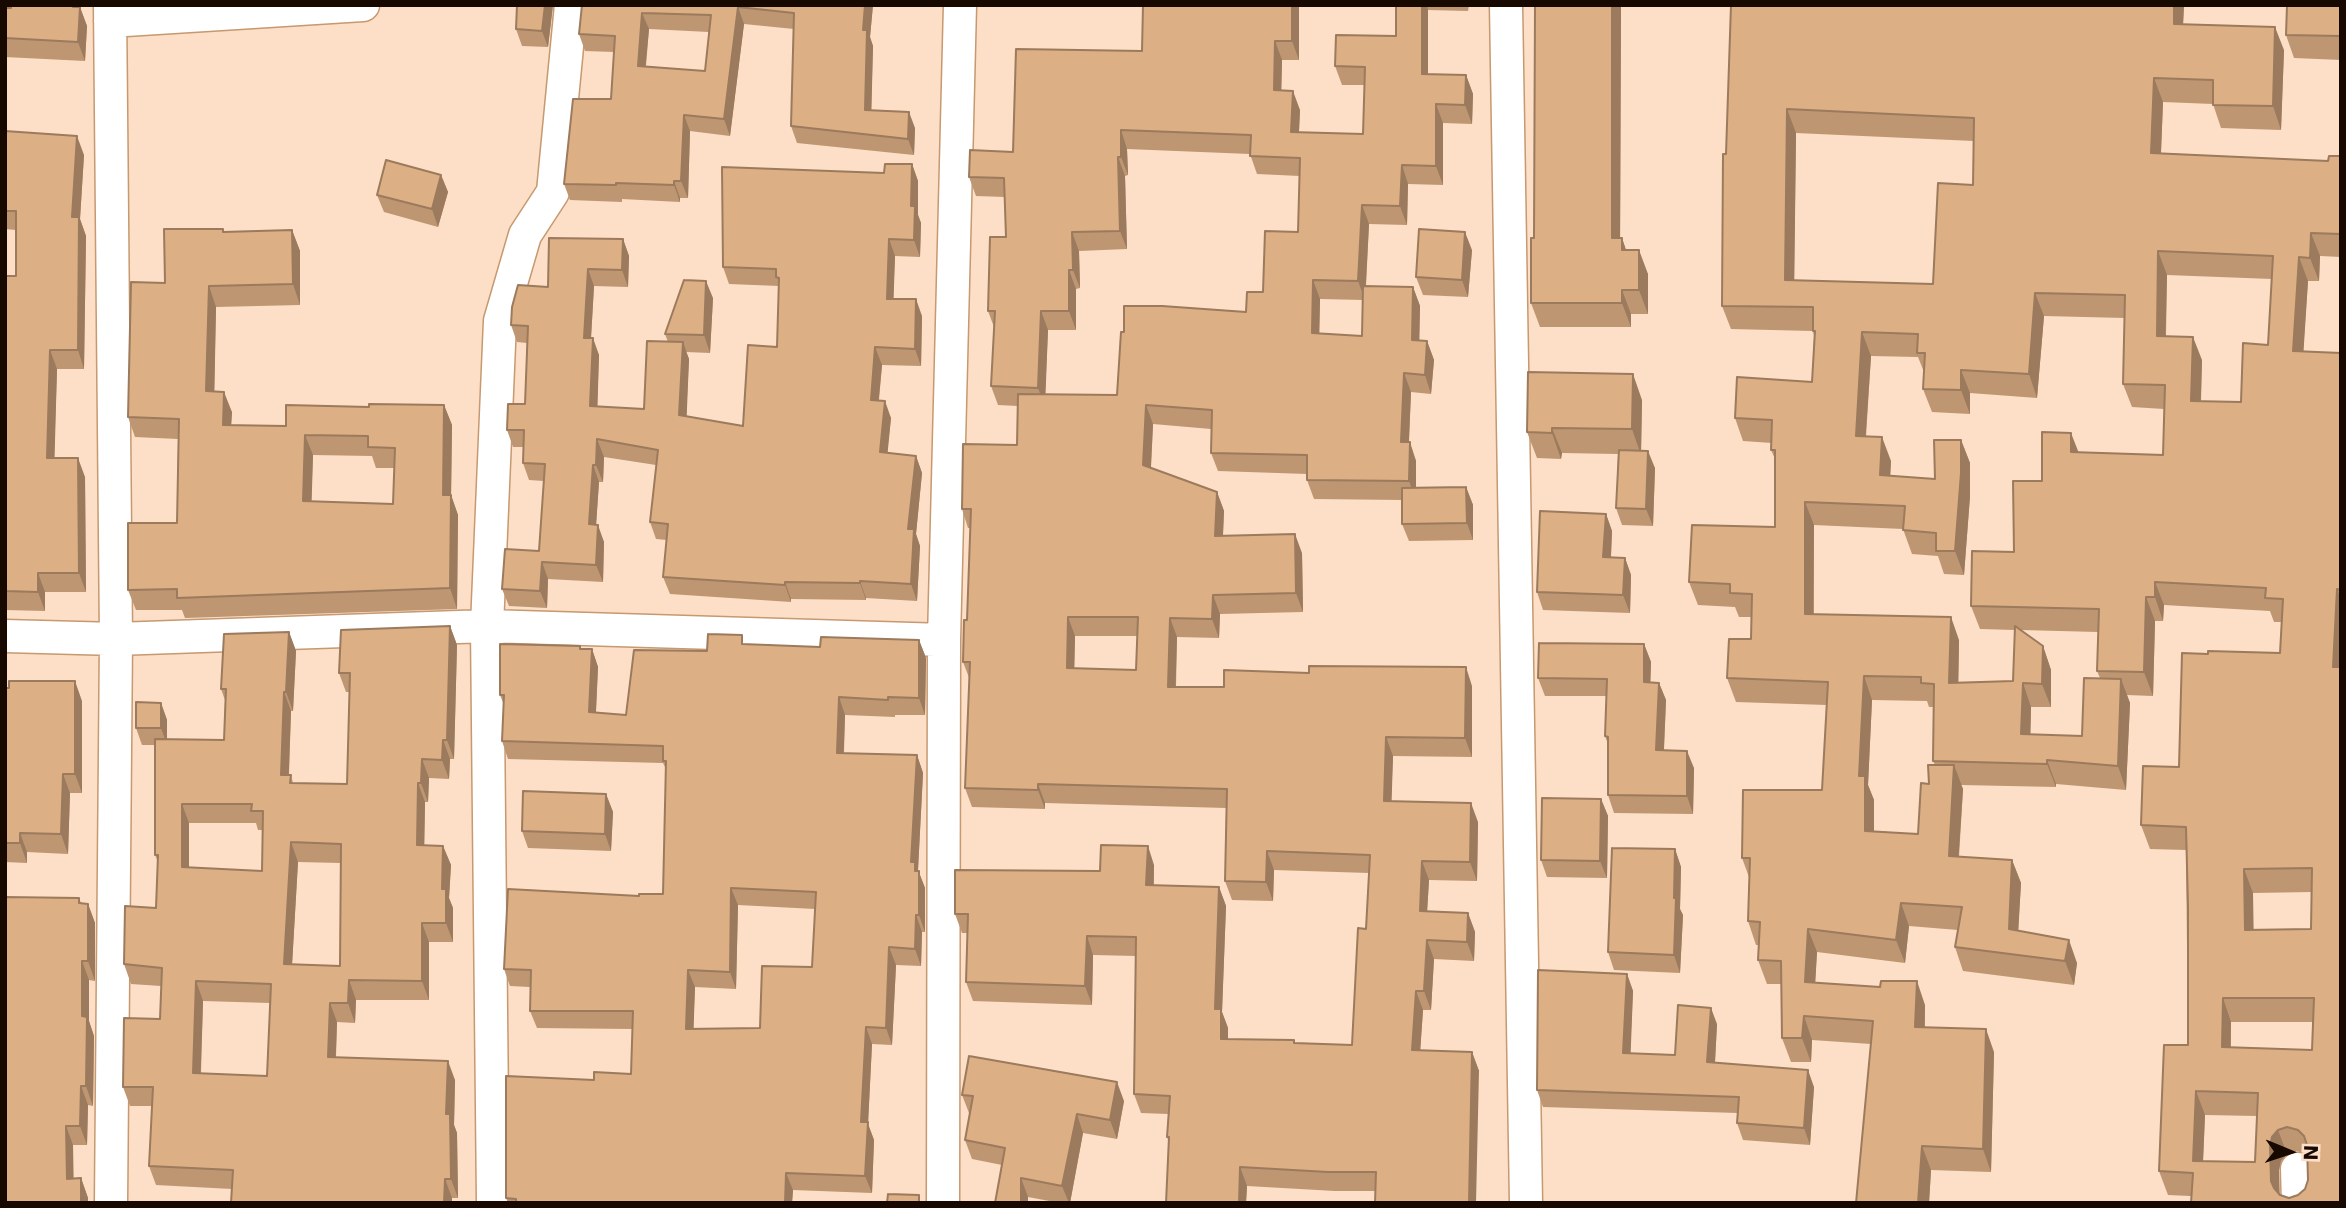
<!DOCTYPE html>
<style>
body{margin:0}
#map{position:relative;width:2346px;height:1208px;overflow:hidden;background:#fcdfc6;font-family:"DejaVu Sans",sans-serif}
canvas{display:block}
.frame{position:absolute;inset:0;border:7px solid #170800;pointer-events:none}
.north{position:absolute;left:2255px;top:1117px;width:70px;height:70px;-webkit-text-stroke:5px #fcdfc6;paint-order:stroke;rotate:92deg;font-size:19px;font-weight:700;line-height:28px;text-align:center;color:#170800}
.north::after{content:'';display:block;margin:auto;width:24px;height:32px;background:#170800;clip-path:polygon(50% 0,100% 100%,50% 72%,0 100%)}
</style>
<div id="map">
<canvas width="2346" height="1208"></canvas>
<div class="frame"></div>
<div class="north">N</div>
</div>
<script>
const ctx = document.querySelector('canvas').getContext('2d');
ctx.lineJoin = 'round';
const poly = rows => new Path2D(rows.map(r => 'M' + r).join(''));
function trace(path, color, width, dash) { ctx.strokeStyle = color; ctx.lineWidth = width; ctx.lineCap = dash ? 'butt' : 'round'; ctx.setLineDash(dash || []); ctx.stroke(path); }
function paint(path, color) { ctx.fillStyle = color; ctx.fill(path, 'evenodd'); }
const minor = poly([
 [110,5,116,639,111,1203],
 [1506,5,1526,1203],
 [110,21,363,5],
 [5,636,116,639,487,626,944,640],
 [2297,1169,2298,1203],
 [493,1203,487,626,500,321,525,235,553,192,571,5],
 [943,1203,944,640,960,5]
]);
const wall = poly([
 [11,5,79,5,87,26,85,61,5,57,5,8,11,8],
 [517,5,553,5,548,47,522,46,516,29],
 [582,5,873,5,870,37,873,46,871,111,915,128,914,155,797,143,791,126,794,29,744,24,730,136,690,131,688,198,680,198,680,202,622,199,622,202,570,200,564,184,611,99,614,52,585,51,579,34],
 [649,29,709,32,705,71,646,66],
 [1299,5,1299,60,1282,60,1281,90,1300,110,1299,132,1363,134,1365,85,1342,85,1335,66,1396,36,1396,5,1469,5,1468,11,1428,10,1428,74,1466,75,1473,94,1472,124,1443,123,1443,185,1408,184,1407,225,1369,224,1366,286,1413,287,1420,306,1419,340,1427,341,1434,360,1431,394,1411,392,1409,442,1416,461,1416,488,1466,487,1473,505,1473,540,1409,541,1402,524,1402,500,1314,499,1307,480,1307,474,1218,471,1211,453,1211,429,1153,424,1151,468,1217,492,1224,511,1223,536,1302,553,1303,612,1220,614,1219,638,1177,637,1176,687,1224,687,1472,686,1472,757,1393,756,1391,801,1478,822,1477,881,1429,880,1427,912,1468,913,1475,932,1474,961,1434,959,1431,1010,1423,1010,1420,1051,1472,1052,1479,1071,1375,1191,1335,1191,1247,1186,1246,1203,1166,1203,1169,1142,1167,1137,1168,1114,1141,1113,1134,1094,1136,956,1093,955,1092,1005,973,1001,966,982,968,933,962,933,955,914,1100,871,1154,865,1154,885,1219,887,1226,906,1222,1012,1228,1028,1228,1039,1294,1040,1295,1043,1352,1045,1366,929,1369,873,1274,870,1273,901,1232,900,1225,881,1226,808,1045,803,1045,809,972,807,965,788,970,680,963,662,967,620,970,528,968,528,962,509,1017,445,1018,406,998,405,991,386,994,327,988,311,1006,237,1005,197,976,196,969,177,1013,152,1142,51],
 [1127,149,1250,154,1257,174,1300,176,1298,232,1263,292,1246,312,1117,395,1045,394,1048,330,1076,330,1076,289,1080,288,1079,251,1127,249,1125,176,1128,175],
 [1320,299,1363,300,1362,336,1319,333],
 [1075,636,1137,636,1136,670,1074,668],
 [1535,5,1621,5,1620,238,1622,238,1626,250,1648,274,1648,314,1631,314,1631,327,1540,327,1531,303,1534,238],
 [1731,5,2184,5,2183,24,2284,50,2281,130,2221,128,2213,104,2163,102,2161,153,2328,161,2341,156,2341,257,2320,256,2319,281,2308,281,2303,352,2341,353,2341,1203,2168,1195,2159,1171,2188,1045,2186,850,2150,849,2141,825,2179,767,2208,654,2280,653,2282,622,2274,622,2270,611,2164,605,2163,621,2155,621,2153,696,2127,695,2130,703,2126,790,2056,784,2056,787,1961,785,1963,789,1959,857,2012,860,2021,883,2018,931,2077,963,2074,985,1963,971,1955,947,1958,930,1909,926,1905,963,1817,952,1815,982,1925,1005,1925,1028,1994,1052,1991,1172,1931,1170,1929,1203,1856,1203,1871,1044,1812,1040,1811,1062,1791,1062,1782,1038,1781,984,1767,984,1758,960,1759,945,1756,945,1748,921,1749,877,1742,858,1822,790,1827,705,1736,702,1727,678,1751,639,1752,617,1739,617,1735,607,1698,605,1689,582,1775,527,1775,459,1771,450,1772,443,1743,441,1735,418,1812,382,1814,336,1813,331,1731,329,1722,306],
 [1796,133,1974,141,1973,185,1933,284,1794,280],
 [2167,275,2272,279,2268,345,2241,402,2201,402,2202,360,2166,336],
 [2044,316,2125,318,2123,384,2132,407,2164,409,2163,455,2078,452,2042,481,2014,552,1971,606,1980,629,2015,630,2013,681,1958,683,1959,640,1814,614,1814,525,1903,529,1912,554,1938,556,1944,574,1964,575,1970,496,1970,463,1961,440,1935,479,1890,476,1891,461,1866,437,1871,356,1918,357,1924,372,1923,389,1932,412,1970,414,1970,393,2037,398],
 [2021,630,2098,632,2097,671,2100,678,2082,736,2030,735,2031,707,2051,707,2051,670,2043,646],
 [1872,700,1927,701,1929,707,1934,707,1933,761,1935,765,1929,784,1918,834,1874,831,1874,800,1868,785],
 [2311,892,2311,929,2253,930,2253,893],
 [2231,1022,2313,1022,2312,1050,2231,1047],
 [2205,1115,2257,1116,2255,1162,2203,1161],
 [2296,1151,2307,1154,2308,1180,2305,1189,2298,1195,2289,1198,2279,1194,2279,1170,2281,1161,2287,1154],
 [2341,5,2341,60,2294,58,2286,35],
 [5,131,84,155,80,219,86,236,84,369,57,369,54,458,85,477,86,592,45,592,45,611,5,610,5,276,16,276,16,230,5,229],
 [912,164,918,181,918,215,921,223,920,257,895,256,893,299,922,316,921,366,882,365,879,400,891,418,887,453,916,456,922,473,916,534,920,546,917,601,866,598,866,600,791,599,791,602,670,594,663,577,667,540,656,539,650,522,656,465,604,457,603,482,599,482,596,525,604,542,603,582,548,579,547,608,509,606,502,589,539,551,544,481,529,480,523,463,524,447,513,447,507,430,525,404,527,343,517,342,511,325,548,287,623,239,629,256,628,287,594,286,591,338,599,355,597,406,644,409,668,342,665,334,713,298,710,353,686,352,689,359,686,417,743,426,777,347,779,286,729,284,723,267,884,173],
 [441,175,448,192,438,227,384,212,377,195],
 [223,229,224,232,292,230,300,251,300,305,216,307,214,392,232,412,231,425,286,426,369,407,444,405,452,425,451,495,458,515,457,609,185,618,182,610,136,610,128,590,177,523,178,439,135,437,128,417,165,283],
 [313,455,372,456,376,468,394,468,393,504,311,502],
 [1472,250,1468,297,1423,295,1416,277],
 [1642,400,1641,451,1655,468,1653,526,1622,525,1616,508,1618,454,1562,453,1561,459,1537,458,1527,432],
 [1606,514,1612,531,1611,558,1625,558,1631,575,1630,613,1543,610,1537,592],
 [450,626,457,645,454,759,450,759,449,779,429,778,428,802,425,802,424,845,443,846,451,865,449,898,453,908,453,942,429,942,429,1000,356,1000,355,1023,337,1022,336,1057,455,1080,454,1125,457,1133,458,1198,452,1198,452,1203,231,1203,232,1189,156,1185,149,1166,152,1106,130,1106,123,1087,160,1019,161,986,131,984,124,964,156,908,158,862,155,855,155,745,142,745,136,728,161,703,167,720,167,739,224,740,225,700,221,689,289,632,296,651,293,711,291,711,289,775,291,775,293,783,347,784,350,692,346,692,339,673],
 [189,823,256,823,258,830,263,830,262,871,189,868],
 [298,862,341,863,340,966,292,964],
 [203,1001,270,1003,267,1076,201,1073],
 [919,640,926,658,925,715,895,715,895,717,845,715,844,753,917,755,923,773,918,870,925,888,925,932,922,932,921,966,896,965,892,1045,872,1044,868,1124,874,1140,872,1193,793,1190,792,1203,508,1203,506,1198,594,1080,631,1074,633,1029,537,1028,530,1011,530,987,510,986,504,969,639,896,663,894,666,769,663,763,508,759,502,741,504,705,500,695,580,646,581,649,592,649,598,667,596,713,626,715,707,651,745,644,820,647],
 [738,905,815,909,812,967,760,1028,693,1029,695,987,736,989],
 [1644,644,1651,662,1650,682,1659,683,1666,700,1664,750,1694,768,1693,814,1614,813,1608,795,1608,744,1605,736,1607,696,1545,696,1538,678],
 [5,688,82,701,82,793,70,793,68,854,27,852,27,863,5,862],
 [606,794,613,812,611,851,528,848,522,831],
 [1601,799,1608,816,1607,878,1547,877,1541,860],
 [1675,849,1681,867,1680,909,1683,915,1680,973,1614,970,1608,952],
 [79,898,81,903,88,904,95,923,95,981,89,980,89,1021,94,1036,93,1106,88,1105,87,1145,73,1145,73,1179,81,1178,88,1198,5,1203],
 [1627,974,1633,991,1630,1053,1675,1055,1717,1024,1715,1063,1814,1087,1810,1145,1743,1140,1737,1123,1738,1113,1543,1107,1537,1090],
 [962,1095,1124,1101,1117,1139,1083,1133,1070,1203,1060,1203,1028,1197,1028,1203,995,1203,1002,1165,972,1159,965,1140,970,1114,969,1113]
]);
const shadedWall = poly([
 [73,5,79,5,79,22,80,7,87,26,85,61,78,42],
 [545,5,553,5,548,47,542,31],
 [865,5,873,5,870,37,873,46,871,127,865,110,863,30],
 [1292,5,1299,5,1299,60,1292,41],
 [1422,5,1427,5,1428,10,1428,93,1422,74],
 [1612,5,1621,5,1620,262,1612,238],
 [2174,5,2184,5,2182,47,2174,24],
 [738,7,744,24,730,136,724,119],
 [642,13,649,29,644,82,638,66],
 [2275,27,2284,50,2281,130,2273,106],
 [1275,41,1282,60,1281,109,1274,90],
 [1466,75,1473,94,1472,124,1465,105],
 [2154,78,2163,102,2160,176,2151,153],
 [1293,91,1300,110,1298,151,1291,132],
 [1436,104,1443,123,1443,185,1436,166],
 [1787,109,1796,133,1794,303,1785,280],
 [909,112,915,128,914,155,908,139],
 [684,115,690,131,688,198,681,181],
 [1121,130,1127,149,1128,175,1121,157],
 [77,136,84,155,80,219,86,236,84,369,78,350,72,217],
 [1118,157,1125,176,1127,249,1120,231],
 [912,164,918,181,918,215,921,223,920,257,914,240,911,206],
 [1402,165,1408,184,1407,225,1400,206],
 [441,175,448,192,438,227,432,209],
 [674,181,680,198,680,202,674,185],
 [1362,205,1369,224,1365,300,1358,281],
 [292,230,300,251,300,305,293,284],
 [1072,232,1079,251,1080,288,1073,270],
 [1465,232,1472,250,1468,297,1462,280],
 [2311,233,2320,256,2319,281,2310,258],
 [1622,238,1630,262,1622,250],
 [623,239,629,256,628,287,622,270],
 [889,239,895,256,893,316,887,299],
 [1639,250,1648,274,1648,314,1639,290],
 [2158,251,2167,275,2165,359,2157,336],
 [2299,257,2308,281,2302,375,2293,351],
 [588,269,594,286,590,355,584,338],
 [1069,270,1076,289,1076,330,1069,311],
 [1313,280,1320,299,1319,352,1312,333],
 [706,281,713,298,710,353,704,335],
 [209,286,216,307,214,412,206,391],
 [1413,287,1420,306,1419,359,1412,340],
 [1622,290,1631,314,1631,327,1622,303],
 [2035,293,2044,316,2037,398,2029,374],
 [916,299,922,316,921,366,915,349],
 [1041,311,1048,330,1045,407,1038,388],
 [1862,332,1871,356,1864,460,1856,436],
 [2193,337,2202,360,2200,425,2191,401],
 [593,338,599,355,597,423,590,406],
 [1427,341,1434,360,1431,394,1425,375],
 [683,342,689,359,686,433,679,415],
 [875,347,882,365,877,417,871,400],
 [50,350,57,369,54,477,47,458],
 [1961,370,1970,393,1970,414,1961,390],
 [1404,373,1411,392,1408,461,1401,442],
 [1633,374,1642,400,1641,455,1632,429],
 [224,392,232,412,230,445,223,425],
 [885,401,891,418,886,469,880,452],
 [444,405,452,425,451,500,451,495,458,515,457,609,450,588,443,495],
 [1146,405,1153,424,1150,484,1143,465],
 [1552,428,1562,453,1561,459,1552,433],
 [2071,433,2080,456,2071,452],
 [305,435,313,455,311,522,303,501],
 [1882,437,1891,461,1889,499,1880,475],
 [597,439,604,457,603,482,596,465],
 [1961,440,1970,463,1970,496,1964,575,1955,551],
 [1410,442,1416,461,1416,500,1409,481],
 [1648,451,1655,468,1653,526,1646,509],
 [916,456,922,473,916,534,920,546,917,601,911,584,908,529],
 [78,458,85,477,86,592,79,573],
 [593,465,599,482,595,541,589,524],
 [1466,487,1473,505,1473,540,1467,523],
 [1217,492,1224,511,1222,555,1215,536],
 [1805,502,1814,525,1813,638,1805,614],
 [1606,514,1612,531,1610,575,1603,557],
 [598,525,604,542,603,582,596,565],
 [1295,534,1302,553,1303,612,1296,593],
 [1625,558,1631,575,1630,613,1623,595],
 [542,562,548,579,547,608,540,591],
 [38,573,45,592,45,611,38,592],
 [860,581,866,598,866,600,860,583],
 [785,582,791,599,791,602,785,585],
 [2155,582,2164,605,2163,621,2155,597],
 [2337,589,2341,599,2341,690,2333,667],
 [1213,595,1220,614,1219,638,1212,619],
 [2146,597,2155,621,2153,696,2144,672],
 [1068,617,1075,636,1074,687,1067,668],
 [1951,617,1959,640,1958,707,1949,683],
 [1170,618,1177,637,1175,705,1168,687],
 [450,626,457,645,454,759,447,740],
 [289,632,296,651,293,711,286,692],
 [919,640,926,658,925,715,919,698],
 [1644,644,1651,662,1650,699,1644,682],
 [2043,646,2051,670,2051,707,2042,684],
 [592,649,598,667,595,730,589,712],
 [1466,667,1472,686,1472,757,1465,738],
 [1864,676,1872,700,1868,785,1874,800,1874,854,1865,831,1859,776],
 [2121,679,2130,703,2126,790,2118,766],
 [75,681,82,701,82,793,75,774],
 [1659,683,1666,700,1663,768,1656,750],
 [2023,683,2031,707,2030,758,2021,734],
 [284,692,291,711,288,794,281,775],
 [839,697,845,715,843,771,837,753],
 [161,703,167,720,167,745,161,728],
 [1386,737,1393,756,1391,820,1384,801],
 [443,740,450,759,449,779,442,760],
 [1687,751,1694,768,1693,814,1687,796],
 [917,755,923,773,918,870,925,888,925,932,919,915,911,862],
 [422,759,429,778,428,802,421,783],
 [2047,760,2056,784,2056,787,2047,764],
 [1954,765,1963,789,1957,880,1949,856],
 [63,774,70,793,68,854,61,834],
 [418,783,425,802,424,864,417,845],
 [1038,784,1045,803,1045,809,1038,790],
 [606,794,613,812,611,851,605,834],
 [1601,799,1608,816,1607,878,1600,861],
 [1471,803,1478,822,1477,881,1470,862],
 [182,804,189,823,189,887,182,867],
 [20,833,27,852,27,863,20,843],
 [291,842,298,862,291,983,284,964],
 [443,846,451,865,449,898,453,908,453,942,446,923,442,889],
 [1148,846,1154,865,1153,904,1146,885],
 [1675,849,1681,867,1680,909,1683,915,1680,973,1674,955],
 [1267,851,1274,870,1273,901,1266,882],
 [2012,860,2021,883,2017,953,2009,929],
 [1422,861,1429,880,1426,930,1420,911],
 [2244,869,2253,893,2254,953,2245,930],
 [1219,887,1226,906,1222,1012,1228,1028,1228,1058,1221,1039,1215,1009],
 [731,888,738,905,736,989,730,972],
 [1901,903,1909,926,1905,963,1896,940],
 [88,904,95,923,95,981,88,961],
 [1468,913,1475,932,1474,961,1467,942],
 [916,915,922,932,921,966,915,949],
 [422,923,429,942,429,1000,422,981],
 [1808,929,1817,952,1814,1005,1805,982],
 [1087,936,1093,955,1092,1005,1085,986],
 [1427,940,1434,959,1431,1010,1424,991],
 [2069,940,2077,963,2074,985,2065,961],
 [889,947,896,965,892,1045,886,1028],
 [82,961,89,980,89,1021,94,1036,93,1106,86,1086,82,1016],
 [688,970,695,987,693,1047,686,1029],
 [1627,974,1633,991,1630,1070,1623,1053],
 [349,980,356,1000,355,1023,348,1003],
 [196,981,203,1001,200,1092,193,1073],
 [1917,981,1925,1005,1924,1051,1915,1027],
 [1416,991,1423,1010,1419,1069,1412,1050],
 [2223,998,2231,1022,2230,1071,2222,1047],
 [330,1003,337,1022,335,1076,328,1057],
 [1711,1008,1717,1024,1714,1079,1707,1062],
 [1804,1016,1812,1040,1811,1062,1802,1038],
 [866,1027,872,1044,868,1124,874,1140,872,1193,865,1176,861,1122],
 [1986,1029,1994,1052,1991,1172,1983,1149],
 [1472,1052,1479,1071,1476,1203,1469,1203],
 [448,1061,455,1080,454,1125,457,1133,458,1198,451,1179,446,1114],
 [1808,1070,1814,1087,1810,1145,1804,1128],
 [1117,1082,1124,1101,1117,1139,1110,1120],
 [81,1086,88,1105,87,1145,80,1126],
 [2196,1091,2205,1115,2202,1185,2193,1161],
 [1077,1114,1083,1133,1070,1203,1069,1203,1062,1186],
 [66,1126,73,1145,74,1198,67,1179],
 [2278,1130,2287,1154,2281,1161,2279,1170,2280,1203,2279,1203,2271,1181,2270,1146,2272,1137],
 [1922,1146,1931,1170,1929,1203,1918,1203],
 [1240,1167,1247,1186,1246,1203,1239,1203],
 [786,1173,793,1190,792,1203,785,1203],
 [81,1178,88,1198,88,1203,81,1203],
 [1021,1178,1028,1197,1028,1203,1021,1203],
 [445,1179,452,1198,452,1203,444,1203]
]);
const building = poly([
 [11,5,73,5,73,7,80,7,78,42,5,38,5,8,11,8,11,5],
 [517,5,545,5,542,31,516,29,517,5],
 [582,5,865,5,863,30,867,30,865,110,909,112,908,139,791,126,794,13,738,7,724,119,684,115,681,181,674,181,674,185,616,183,616,185,564,184,573,99,611,99,615,36,579,34,582,5],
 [642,13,711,15,705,71,638,66,642,13],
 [1143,5,1292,5,1292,41,1275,41,1274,90,1293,91,1291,132,1363,134,1365,67,1335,66,1336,35,1396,36,1396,5,1422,5,1422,74,1466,75,1465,105,1436,104,1436,166,1402,165,1400,206,1362,205,1358,281,1313,280,1312,333,1362,336,1363,286,1413,287,1412,340,1427,341,1425,375,1404,373,1401,442,1410,442,1409,481,1307,480,1307,455,1211,453,1212,410,1146,405,1143,465,1217,492,1215,536,1295,534,1296,593,1213,595,1212,619,1170,618,1168,687,1224,687,1224,670,1309,673,1309,666,1466,667,1465,738,1386,737,1384,801,1471,803,1470,862,1422,861,1420,911,1468,913,1467,942,1427,940,1424,991,1416,991,1412,1050,1472,1052,1469,1203,1375,1203,1376,1172,1328,1172,1240,1167,1239,1203,1166,1203,1169,1137,1167,1137,1170,1096,1134,1094,1136,937,1087,936,1085,986,966,982,968,914,955,914,955,870,1100,871,1101,845,1148,846,1146,885,1219,887,1215,1009,1221,1009,1221,1039,1294,1040,1294,1043,1352,1045,1358,928,1366,929,1370,855,1267,851,1266,882,1225,881,1227,789,1038,784,1038,790,965,788,970,662,963,662,964,620,967,620,971,509,962,509,963,444,1017,445,1018,394,1117,395,1121,332,1124,332,1124,306,1162,306,1246,312,1247,292,1263,292,1265,231,1298,232,1300,158,1250,156,1251,135,1121,130,1121,157,1118,157,1120,231,1072,232,1073,270,1069,270,1069,311,1041,311,1038,388,991,386,995,311,988,311,990,237,1006,237,1004,178,969,177,970,150,1013,152,1016,49,1142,51,1143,5],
 [1068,617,1138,617,1136,670,1067,668,1068,617],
 [1535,5,1612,5,1612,238,1622,238,1622,250,1639,250,1639,290,1622,290,1622,303,1531,303,1531,238,1534,238,1535,5],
 [1731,5,2174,5,2174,24,2275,27,2273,106,2213,105,2213,80,2154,78,2151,153,2328,161,2329,156,2341,156,2341,234,2311,233,2310,258,2299,257,2293,351,2341,353,2341,590,2337,589,2333,667,2341,667,2341,1203,2191,1203,2193,1173,2159,1171,2164,1045,2188,1045,2188,906,2186,827,2141,825,2143,766,2179,767,2182,653,2208,654,2208,651,2280,653,2283,599,2265,598,2266,588,2155,582,2155,597,2146,597,2144,672,2097,671,2099,609,1971,606,1972,551,2014,552,2013,481,2042,481,2042,432,2071,433,2071,452,2163,455,2165,385,2123,384,2125,295,2035,293,2029,374,1961,370,1961,390,1923,389,1925,353,1917,353,1918,334,1862,332,1856,436,1882,437,1880,475,1935,479,1934,440,1961,440,1961,473,1955,551,1936,551,1936,533,1903,530,1905,506,1805,502,1805,614,1951,617,1949,683,2013,681,2015,626,2043,646,2042,684,2023,683,2021,734,2082,736,2084,678,2121,679,2118,766,2047,760,2047,764,1933,761,1934,684,1921,683,1921,677,1864,676,1859,776,1865,776,1865,831,1918,834,1921,783,1929,784,1928,765,1954,765,1949,856,2012,860,2009,929,2069,940,2065,961,1955,947,1962,907,1901,903,1896,940,1808,929,1805,982,1880,987,1881,981,1917,981,1915,1027,1986,1029,1983,1149,1922,1146,1918,1203,1856,1203,1873,1021,1804,1016,1802,1038,1782,1038,1781,961,1758,960,1760,922,1748,921,1750,858,1742,858,1743,790,1822,790,1828,682,1727,678,1729,639,1751,639,1752,594,1730,593,1730,584,1689,582,1692,525,1775,527,1775,450,1771,450,1772,420,1735,418,1737,377,1812,382,1815,331,1813,331,1813,307,1722,306,1723,154,1726,154,1731,5],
 [1787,109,1974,118,1973,185,1938,183,1933,284,1785,280,1787,109],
 [2158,251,2273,256,2268,345,2243,343,2241,402,2191,401,2193,337,2157,336,2158,251],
 [2312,868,2311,929,2245,930,2244,869,2312,868],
 [2223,998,2314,998,2312,1050,2222,1047,2223,998],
 [2196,1091,2258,1093,2255,1162,2193,1161,2196,1091],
 [2287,1127,2298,1130,2304,1136,2307,1145,2308,1180,2305,1189,2298,1195,2289,1198,2280,1195,2274,1188,2271,1181,2270,1146,2272,1137,2278,1130,2287,1127],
 [2287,5,2341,5,2341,36,2286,35,2287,5],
 [5,131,77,136,72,217,79,217,78,350,50,350,47,458,78,458,79,573,38,573,38,592,5,591,5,276,16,276,16,211,5,211,5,131],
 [386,160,441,175,432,209,377,195,386,160],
 [885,164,912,164,911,206,915,206,914,240,889,239,887,299,916,299,915,349,875,347,871,400,885,401,880,452,916,456,908,529,914,529,911,584,860,581,860,583,785,582,785,585,663,577,668,524,650,522,658,450,597,439,596,465,593,465,589,524,598,525,596,565,542,562,540,591,502,589,505,549,539,551,545,464,523,463,524,430,507,430,508,404,525,404,528,326,511,325,512,307,518,285,548,287,549,238,623,239,622,270,588,269,584,338,593,338,590,406,644,409,647,341,683,342,679,415,743,426,748,345,777,347,779,278,776,277,776,269,723,267,722,167,884,173,885,164],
 [164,229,223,229,223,232,292,230,293,284,209,286,206,391,224,392,223,425,286,426,286,405,369,407,369,404,444,405,443,495,451,495,450,588,177,598,177,589,128,590,128,523,177,523,179,419,128,417,131,282,165,283,164,229],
 [305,435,368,436,368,447,395,448,393,504,303,501,305,435],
 [1419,229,1465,232,1462,280,1416,277,1419,229],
 [684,280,706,281,704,335,665,334,684,280],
 [1528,372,1633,374,1632,429,1552,428,1552,433,1527,432,1528,372],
 [1619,450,1648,451,1646,509,1616,508,1619,450],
 [1466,487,1467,523,1402,524,1402,488,1466,487],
 [1540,511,1606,514,1603,557,1625,558,1623,595,1537,592,1540,511],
 [450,626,447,740,443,740,442,760,422,759,421,783,418,783,417,845,443,846,442,889,446,889,446,923,422,923,422,981,349,980,348,1003,330,1003,328,1057,448,1061,446,1114,450,1114,451,1179,445,1179,444,1203,231,1203,233,1170,149,1166,153,1087,123,1087,124,1018,160,1019,162,968,124,964,125,906,156,908,158,855,155,855,155,739,224,740,226,689,221,689,224,634,289,632,286,692,284,692,281,775,291,775,290,783,347,784,350,673,339,673,341,630,450,626],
 [182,804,252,804,251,811,263,811,262,871,182,867,182,804],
 [291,842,341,844,340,966,284,964,291,842],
 [196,981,271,984,267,1076,193,1073,196,981],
 [708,634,742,635,742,644,820,647,821,637,919,640,919,698,888,697,888,700,839,697,837,753,917,755,911,862,915,862,915,871,919,871,919,915,916,915,915,949,889,947,886,1028,866,1027,861,1122,868,1122,865,1176,786,1173,785,1203,516,1203,516,1199,506,1198,506,1076,594,1080,594,1072,631,1074,633,1011,530,1011,531,970,504,969,508,889,639,896,639,894,663,894,666,761,663,761,663,746,502,741,504,695,500,695,500,644,580,646,580,649,592,649,589,712,626,715,634,650,707,651,708,634],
 [731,888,816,892,812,967,762,966,760,1028,686,1029,688,970,730,972,731,888],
 [1539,643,1644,644,1644,682,1659,683,1656,750,1687,751,1687,796,1608,795,1608,737,1605,736,1607,679,1538,678,1539,643],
 [9,681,75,681,75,774,63,774,61,834,20,833,20,843,5,843,5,688,9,688,9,681],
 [136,702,161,703,161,728,136,728,136,702],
 [523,791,606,794,605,834,522,831,523,791],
 [1542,798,1601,799,1600,861,1541,860,1542,798],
 [1612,848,1675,849,1674,898,1676,898,1674,955,1608,952,1612,848],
 [5,897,79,898,79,903,88,904,88,961,82,961,82,1016,87,1017,86,1086,81,1086,80,1126,66,1126,67,1179,81,1178,81,1203,5,1203,5,897],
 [1538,970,1627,974,1623,1053,1675,1055,1678,1005,1711,1008,1707,1062,1808,1070,1804,1128,1737,1123,1739,1097,1537,1090,1538,970],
 [969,1056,1117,1082,1110,1120,1077,1114,1062,1186,1021,1178,1021,1203,995,1203,1005,1148,965,1140,973,1096,962,1095,969,1056],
 [888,1194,919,1195,919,1203,887,1203,888,1194]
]);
trace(minor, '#c69970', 35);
trace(minor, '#fff', 32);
paint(wall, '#be9672');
paint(shadedWall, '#9b7a5d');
paint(building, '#ddaf85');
trace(building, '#9b7a5d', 2);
</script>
